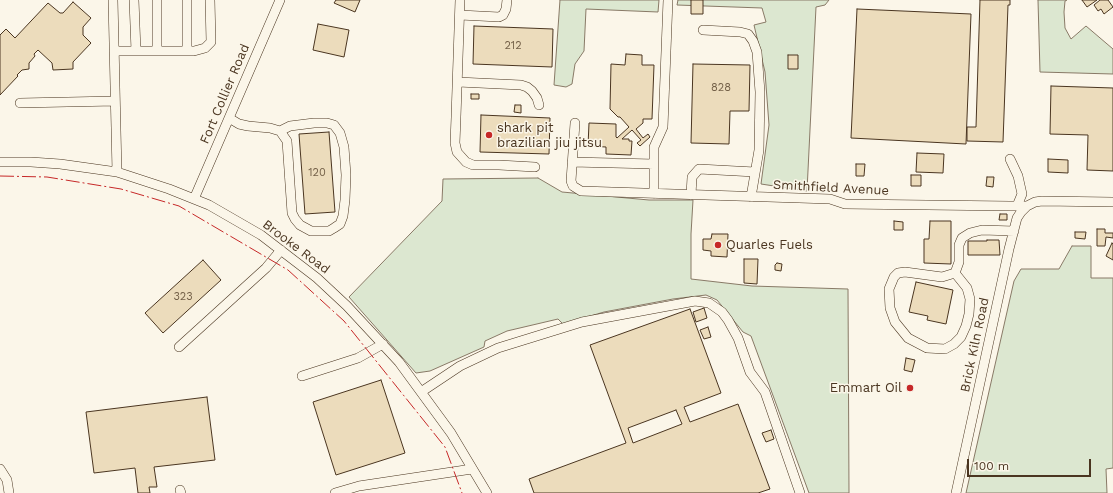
<!DOCTYPE html>
<style>
body{margin:0}
#map{position:relative;width:1113px;height:493px;overflow:hidden;background:#fbf6e9;font-family:"Work Sans",sans-serif}
canvas{display:block}
.scale{position:absolute;left:967px;top:459px;width:124px;height:18px;box-sizing:border-box;border:2px solid #4a3520;border-top:0;padding-left:5px;font-size:12px;line-height:14px;white-space:nowrap;color:#4a3520;-webkit-text-stroke:3px #fbf6e9;paint-order:stroke}
</style>
<div id="map">
<canvas width="1113" height="493"></canvas>
<div class="scale">100 m</div>
</div>
<script>
const ctx = document.querySelector('canvas').getContext('2d');
ctx.lineJoin = 'round';
function paint(path, color) { ctx.fillStyle = color; ctx.fill(path, 'evenodd'); }
const poly = rows => new Path2D(rows.map(r => 'M' + r).join(''));
function trace(path, color, width, dash) { ctx.strokeStyle = color; ctx.lineWidth = width; ctx.lineCap = dash ? 'butt' : 'round'; ctx.setLineDash(dash || []); ctx.stroke(path); }
function label(font, color, halo, rows, align = 'center') {
  ctx.font = font + ' "Work Sans",sans-serif'; ctx.lineWidth = 3; ctx.setLineDash([]); ctx.textBaseline = 'middle'; ctx.strokeStyle = halo; ctx.fillStyle = color; for (const [text, x, y, turn = 0] of rows) {
    ctx.save(); ctx.translate(x, y); ctx.rotate((+turn || 0) * Math.PI / 180); ctx.textAlign = isNaN(turn) ? turn : align; if (halo) ctx.strokeText(text, 0, 0); ctx.fillText(text, 0, 0); ctx.restore();
  }
}
const green = poly([
 [560,0,659,0,658,12,586,9,584,51,575,64,572,84,566,87,554,85,560,0],
 [678,0,829,0,825,5,816,7,807,191,761,184,769,125,765,72,754,25,766,22,762,8,677,5,678,0],
 [1038,0,1067,0,1065,1,1064,12,1065,28,1071,39,1086,26,1113,49,1113,74,1040,72,1038,0],
 [538,178,562,192,649,200,693,200,691,234,691,279,752,286,848,289,849,493,809,493,751,336,743,332,717,300,706,295,673,299,604,312,563,324,558,319,507,331,485,341,484,347,430,371,416,373,349,297,442,201,443,179,538,178],
 [1072,246,1091,246,1091,278,1113,278,1113,468,1106,469,1107,493,966,493,1014,281,1021,269,1059,269,1072,246]
]);
const building = poly([
 [336,0,360,0,355,12,334,3,336,0],
 [691,0,703,0,703,14,691,14,691,0],
 [980,0,1010,0,1010,5,1008,5,1003,142,967,141,967,127,976,127,980,0],
 [1082,0,1097,0,1087,7,1082,0],
 [1100,0,1108,0,1113,7,1104,14,1101,9,1098,11,1094,5,1100,0],
 [73,2,91,18,83,27,83,35,91,43,73,62,73,69,53,70,52,63,38,50,34,54,35,56,29,63,29,69,22,70,17,75,18,76,0,95,0,35,6,29,15,38,48,3,60,13,63,13,73,2],
 [857,9,971,14,966,144,851,138,857,9],
 [318,24,349,30,344,57,313,50,318,24],
 [474,26,553,29,552,67,473,64,474,26],
 [626,54,642,55,642,65,654,65,652,119,643,119,643,123,636,129,643,138,648,134,650,137,640,146,637,143,641,140,632,130,622,139,629,139,629,141,632,141,631,155,606,154,606,147,588,146,589,123,616,124,616,137,617,138,629,127,620,117,618,117,610,109,611,64,625,65,626,54],
 [788,55,798,55,798,69,788,69,788,55],
 [693,64,750,65,749,111,730,111,729,144,691,143,693,64],
 [1051,86,1113,88,1113,171,1087,170,1088,135,1050,134,1051,86],
 [471,94,479,94,479,99,471,99,471,94],
 [515,105,521,105,521,113,514,112,515,105],
 [481,115,550,118,549,154,480,152,481,115],
 [329,132,335,212,305,214,299,134,329,132],
 [917,153,944,154,943,173,916,172,917,153],
 [1048,159,1068,160,1068,173,1048,172,1048,159],
 [856,164,865,164,864,176,856,176,856,164],
 [911,175,921,175,921,186,911,186,911,175],
 [987,177,994,177,993,187,986,186,987,177],
 [1000,214,1007,214,1007,220,999,220,1000,214],
 [894,221,903,222,903,230,894,230,894,221],
 [930,221,951,221,951,264,924,263,924,239,929,239,930,221],
 [1097,229,1105,229,1105,233,1113,233,1113,238,1106,237,1105,246,1097,246,1097,229],
 [1075,232,1086,232,1085,239,1075,238,1075,232],
 [712,234,728,234,727,257,711,256,711,251,703,250,703,239,711,239,712,234],
 [987,240,999,240,1000,255,968,255,968,241,987,241,987,240],
 [1112,243,1113,244,1113,260,1106,256,1112,243],
 [744,259,758,259,757,284,744,283,744,259],
 [203,260,221,280,163,333,145,313,203,260],
 [777,263,782,264,781,271,775,270,775,265,777,263],
 [916,282,953,290,946,324,927,320,928,316,909,312,916,282],
 [704,308,707,318,696,322,693,312,704,308],
 [690,309,721,393,684,407,690,422,738,404,770,489,758,493,534,493,529,479,626,443,590,345,690,309],
 [676,410,682,424,633,443,628,428,676,410],
 [708,327,711,337,704,339,700,330,708,327],
 [906,358,915,360,912,372,904,370,906,358],
 [381,380,405,453,336,475,313,402,381,380],
 [207,397,215,460,154,467,157,487,149,487,150,493,138,493,135,468,94,473,86,412,207,397],
 [771,430,774,439,766,442,762,433,771,430]
]);
const minor = poly([
 [113,0,117,172],
 [134,0,136,51],
 [157,0,157,51],
 [187,0,187,51],
 [460,0,456,117,455,143,457,152,466,162,473,165,499,165,535,167],
 [460,15,499,17,503,15,506,9,507,0],
 [703,30,740,32,748,34,753,41,757,52,760,92,759,150,751,197],
 [114,51,194,51,205,48,211,42,210,0],
 [458,82,521,85,527,87,532,91,537,98,539,105],
 [20,103,115,101],
 [229,118,239,124,248,126,270,128,280,131,287,141,292,213,295,219,300,225,311,231,329,231,334,228,340,224,343,216,345,200,346,175,344,147,340,133,334,125,327,123,314,123,290,126,280,131],
 [575,123,571,181,573,186,581,191,830,199,845,204,1010,206,1027,206,1035,202,1042,201,1113,202],
 [1010,159,1018,176,1022,194,1017,206],
 [0,162,31,162,60,164,117,172,169,189,209,205,261,235,317,278,347,306,399,362,451,433,487,493],
 [572,162,654,164],
 [654,194,654,147,663,127,668,0],
 [691,195,692,177,699,169,755,172],
 [194,199,280,0],
 [955,273,967,288,970,299,969,314,966,326,961,337,954,344,945,349,927,348,908,338,895,322,890,308,889,289,894,277,898,273,905,272,942,277,955,273,959,262,959,245,962,238,970,233,982,230,1014,231],
 [179,347,266,268,281,250],
 [302,376,358,358,383,344],
 [421,392,460,366,498,348,582,322,695,301,709,303,722,312,728,320,738,338,750,372,765,392,800,493],
 [0,469,7,480,9,493],
 [180,490,181,493],
 [335,493,359,486,472,469],
 [956,493,1009,249,1017,218,1021,212,1027,206]
]);
const power = poly([
 [0,176,47,177,121,189,179,206,288,270,344,321,445,447,462,493]
]);
const markers = [
 [489,135,4,"#c62828"],
 [718,245,4,"#c62828"],
 [910,388,4,"#c62828"]
];
const numberNames = [
 ["212",513,46],
 ["828",721,88],
 ["120",317,173],
 ["323",183,297]
];
const streetNames = [
 ["Fort Collier Road",225,94,-67],
 ["Smithfield Avenue",831,188,3],
 ["Brooke Road",296,247,37],
 ["Brick Kiln Road",975,345,-78]
];
const poiNames = [
 ["shark pit",497,128],
 ["brazilian jiu jitsu",497,143],
 ["Quarles Fuels",726,245],
 ["Emmart Oil",902,388,"right"]
];
paint(green, '#dce7d0');
trace(green, '#887966', 1);
paint(building, '#ecdcbc');
trace(building, '#4a3520', 1);
trace(minor, '#4a3520', 10);
trace(minor, '#fbf6e9', 9);
trace(power, '#c62828', 1, [14, 3, 2, 3]);
for (const [x, y, r, color] of markers) { const dot = new Path2D(); dot.arc(x, y, r, 0, 2 * Math.PI); ctx.fillStyle = color; ctx.fill(dot); trace(dot, '#fbf6e9', 1.5); }
label('11px', '#725f47', null, numberNames);
label('13px', '#4a3520', '#fbf6e9', streetNames);
label('13px', '#4a3520', '#fbf6e9', poiNames, 'left');
</script>
